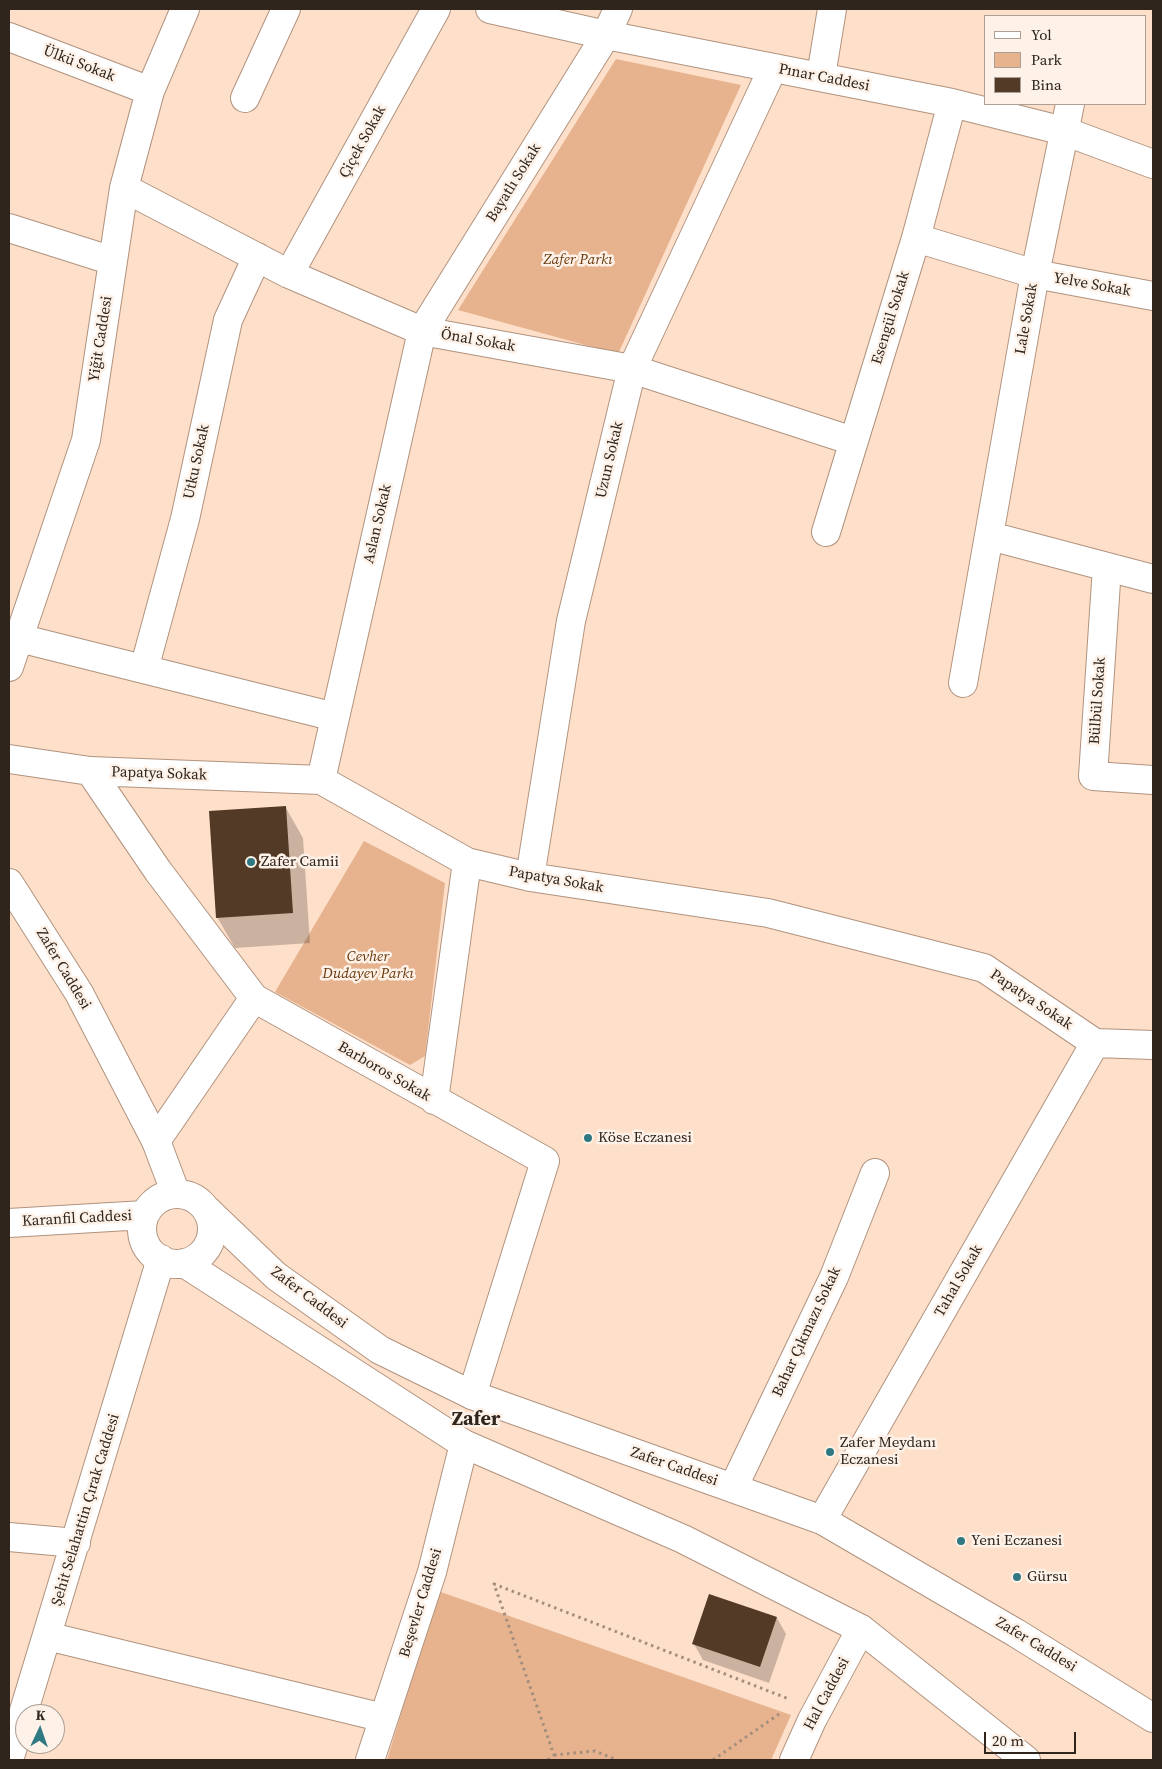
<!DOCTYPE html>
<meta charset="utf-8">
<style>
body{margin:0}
#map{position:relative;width:1162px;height:1769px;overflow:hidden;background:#fedfc9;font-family:"Source Serif 4",serif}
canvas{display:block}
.frame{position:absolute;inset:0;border:10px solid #30251c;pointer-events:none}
.legend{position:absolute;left:984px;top:15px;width:162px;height:90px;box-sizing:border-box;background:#fdf1e8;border:1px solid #ab9f96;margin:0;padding:6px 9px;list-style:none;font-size:15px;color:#30251c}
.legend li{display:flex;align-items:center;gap:10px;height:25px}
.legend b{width:25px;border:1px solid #ab9f96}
.north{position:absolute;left:15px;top:1704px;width:50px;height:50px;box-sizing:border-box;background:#fdf1e8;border:1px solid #ab9f96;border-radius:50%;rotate:3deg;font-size:14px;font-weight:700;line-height:20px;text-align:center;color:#30251c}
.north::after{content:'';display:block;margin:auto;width:18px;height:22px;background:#307882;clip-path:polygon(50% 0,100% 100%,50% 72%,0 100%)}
.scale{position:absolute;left:984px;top:1732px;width:92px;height:22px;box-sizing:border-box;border:2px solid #30251c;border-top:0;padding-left:6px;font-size:15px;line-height:18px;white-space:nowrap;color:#30251c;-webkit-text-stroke:4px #fdf1e8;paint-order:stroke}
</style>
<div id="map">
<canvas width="1162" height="1769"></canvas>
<div class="frame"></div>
<ul class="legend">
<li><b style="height:6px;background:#fff"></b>Yol</li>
<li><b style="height:14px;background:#e6b38e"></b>Park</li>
<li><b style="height:14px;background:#523a27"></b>Bina</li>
</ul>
<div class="north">K</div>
<div class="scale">20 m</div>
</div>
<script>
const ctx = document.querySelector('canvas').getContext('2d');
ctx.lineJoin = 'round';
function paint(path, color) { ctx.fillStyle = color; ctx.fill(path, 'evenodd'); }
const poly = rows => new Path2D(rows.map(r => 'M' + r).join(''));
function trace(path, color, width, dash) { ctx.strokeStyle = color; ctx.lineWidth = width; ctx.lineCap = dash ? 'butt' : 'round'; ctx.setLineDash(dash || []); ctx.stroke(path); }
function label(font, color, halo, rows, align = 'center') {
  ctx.font = font + ' "Source Serif 4",serif'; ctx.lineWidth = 5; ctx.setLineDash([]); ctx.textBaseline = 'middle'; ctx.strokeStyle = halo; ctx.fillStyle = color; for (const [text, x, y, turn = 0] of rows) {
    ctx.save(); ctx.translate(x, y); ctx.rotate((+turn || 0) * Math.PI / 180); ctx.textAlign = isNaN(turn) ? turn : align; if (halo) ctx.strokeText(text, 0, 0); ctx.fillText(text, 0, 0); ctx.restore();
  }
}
const green = poly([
 [616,59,741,85,618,354,458,310],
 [364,841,445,883,425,1056,410,1065,275,992],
 [438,1591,791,1715,771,1760,387,1760]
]);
const shadow = poly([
 [286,808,303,838,310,943,235,948,217,917],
 [710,1595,777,1618,786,1634,769,1683,703,1660,694,1644]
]);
const building = poly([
 [286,806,293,913,216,918,209,811],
 [709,1594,777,1617,760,1667,692,1644]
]);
const path = poly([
 [554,1755,595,1751,617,1760],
 [548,1760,554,1755,494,1584,789,1699],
 [713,1760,782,1712]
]);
const minor = poly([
 [490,9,606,35,952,103,1064,131,1153,164],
 [9,37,150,91],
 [821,76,832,9],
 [245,98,286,9],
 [124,188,289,274,422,331,632,369,853,441],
 [9,228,113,261],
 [916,238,1035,274,1153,296],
 [289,274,436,9],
 [826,532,916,238,952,103],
 [990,536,1153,579],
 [1107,567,1093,776,1153,780],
 [19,638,335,717],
 [9,667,86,440,124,188,150,91,185,9],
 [144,669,185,519,228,320,257,257],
 [963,683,1035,274,1070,104],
 [9,759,90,771,321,780,467,862,530,877,768,913,984,968,1095,1043],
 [90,771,158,871,254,998,545,1161,472,1395],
 [321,780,422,331,606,35,618,9],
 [530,877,571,621,632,369,773,68],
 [1095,1043,1153,1045],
 [434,1100,467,862],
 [156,1141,254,998],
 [733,1488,834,1277,875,1173],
 [822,1520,1095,1043],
 [9,1537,76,1543],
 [47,1636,384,1718],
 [9,1760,161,1259],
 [370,1760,432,1572,464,1444],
 [794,1760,812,1720,861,1629]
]);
const major = poly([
 [9,883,79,993,156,1141,176,1194],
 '142 1229a35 35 0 1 1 70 0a35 35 0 1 1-70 0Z',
 [205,1208,276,1276,380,1350,472,1395,822,1520,1016,1633,1153,1718],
 [9,1223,145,1215],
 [184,1263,464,1444,683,1539,861,1629,1026,1760]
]);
const markers = [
 [251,862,5,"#307882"],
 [588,1138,5,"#307882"],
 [830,1452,5,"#307882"],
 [961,1541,5,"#307882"],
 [1017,1577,5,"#307882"]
];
const streetNames = [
 ["Ülkü Sokak",79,64,21],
 ["Pınar Caddesi",824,78,11],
 ["Çiçek Sokak",363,142,-61],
 ["Bayatlı Sokak",514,183,-58],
 ["Yelve Sokak",1092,285,10],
 ["Esengül Sokak",891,318,-73],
 ["Lale Sokak",1027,319,-80],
 ["Yiğit Caddesi",101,339,-81],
 ["Önal Sokak",478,341,10],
 ["Uzun Sokak",610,460,-77],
 ["Utku Sokak",197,462,-78],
 ["Aslan Sokak",378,524,-77],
 ["Bülbül Sokak",1098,701,-86],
 ["Papatya Sokak",159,774,2],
 ["Papatya Sokak",556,880,10],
 ["Zafer Caddesi",63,969,59],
 ["Papatya Sokak",1031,1000,34],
 ["Barboros Sokak",384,1072,30],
 ["Karanfil Caddesi",77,1219,-3],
 ["Tahal Sokak",959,1281,-60],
 ["Zafer Caddesi",309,1298,37],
 ["Bahar Çıkmazı Sokak",807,1332,-65],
 ["Zafer Caddesi",674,1467,19],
 ["Şehit Selahattin Çırak Caddesi",86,1510,-73],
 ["Beşevler Caddesi",421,1603,-73],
 ["Zafer Caddesi",1036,1645,31],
 ["Hal Caddesi",827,1694,-62]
];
const parkNames = [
 ["Zafer Parkı",578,260],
 ["Cevher",368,957],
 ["Dudayev Parkı",368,974]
];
const poiNames = [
 ["Zafer Camii",261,862],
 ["Köse Eczanesi",598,1138],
 ["Zafer Meydanı",840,1443],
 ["Eczanesi",840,1460],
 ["Yeni Eczanesi",971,1541],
 ["Gürsu",1027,1577]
];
const districtNames = [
 ["Zafer",476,1420]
];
paint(green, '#e6b38e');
paint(shadow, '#0003');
paint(building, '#523a27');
trace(minor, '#b0937f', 30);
trace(major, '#b0937f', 30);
trace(path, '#a38d7c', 3, [2.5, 4]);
trace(minor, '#fff', 28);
trace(major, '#fff', 28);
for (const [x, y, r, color] of markers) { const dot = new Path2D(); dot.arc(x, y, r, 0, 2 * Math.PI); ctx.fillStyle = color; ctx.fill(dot); trace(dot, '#fdf1e8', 2); }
label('15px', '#30251c', '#fdf1e8', streetNames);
label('italic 15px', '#6b3b0e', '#fdf1e8', parkNames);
label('15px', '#30251c', '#fdf1e8', poiNames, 'left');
label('bold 20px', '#30251c', '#fdf1e8', districtNames);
</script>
